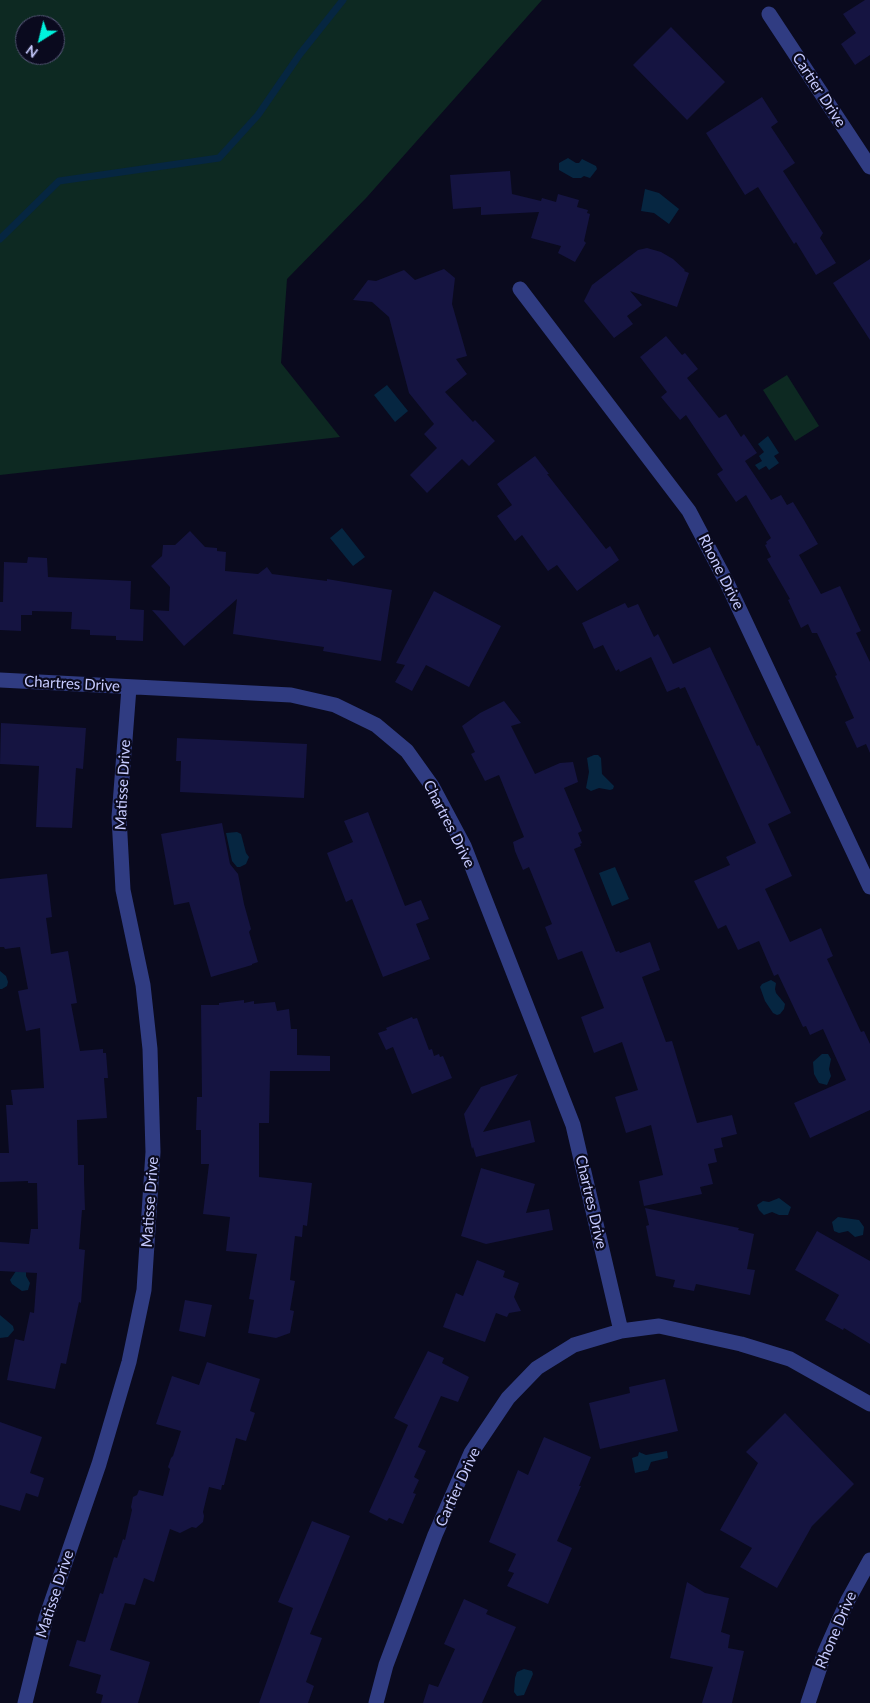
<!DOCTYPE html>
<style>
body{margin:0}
#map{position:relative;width:870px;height:1703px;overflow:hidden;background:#0a0a1e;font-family:Lato,sans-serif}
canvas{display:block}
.north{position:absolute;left:15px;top:15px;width:50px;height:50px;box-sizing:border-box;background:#0a0a1e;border:1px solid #565778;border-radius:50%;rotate:216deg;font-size:14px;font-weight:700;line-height:20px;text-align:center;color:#c7cbff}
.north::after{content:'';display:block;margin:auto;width:18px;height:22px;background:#00f2dd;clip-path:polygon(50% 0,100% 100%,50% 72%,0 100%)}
</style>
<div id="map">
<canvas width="870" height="1703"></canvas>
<div class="north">N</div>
</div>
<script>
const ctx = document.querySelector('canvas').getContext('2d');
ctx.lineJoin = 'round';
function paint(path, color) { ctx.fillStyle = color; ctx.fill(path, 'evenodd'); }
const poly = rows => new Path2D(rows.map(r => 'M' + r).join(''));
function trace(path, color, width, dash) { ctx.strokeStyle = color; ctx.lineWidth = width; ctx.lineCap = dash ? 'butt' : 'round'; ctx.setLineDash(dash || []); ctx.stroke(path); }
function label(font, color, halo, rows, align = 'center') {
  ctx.font = font + ' Lato,sans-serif'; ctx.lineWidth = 4.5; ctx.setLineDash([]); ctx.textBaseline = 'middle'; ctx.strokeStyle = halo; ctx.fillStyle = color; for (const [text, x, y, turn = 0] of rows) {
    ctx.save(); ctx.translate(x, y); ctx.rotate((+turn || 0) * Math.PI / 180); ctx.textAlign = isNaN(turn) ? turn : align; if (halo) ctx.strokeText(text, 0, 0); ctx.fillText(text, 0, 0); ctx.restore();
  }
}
const green = poly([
 [0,0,542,0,367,197,287,279,281,363,340,437,0,475],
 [25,25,55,25,55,55,25,55],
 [787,375,819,426,795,441,763,390]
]);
const water = poly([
 [568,158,576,163,579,163,582,159,596,166,597,169,590,178,584,176,581,178,573,178,559,170,559,163],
 [645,189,659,193,679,209,669,224,654,213,641,211],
 [387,385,408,411,395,422,374,395],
 [768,436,779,453,774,456,779,463,769,470,766,466,759,470,755,465,762,461,759,456,764,452,758,444],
 [342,528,365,557,353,566,330,538],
 [594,755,598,755,601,758,602,774,614,786,613,789,610,790,599,788,591,791,586,788,589,772,587,758],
 [237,832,241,834,246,853,249,857,246,864,240,867,237,867,232,861,226,833],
 [615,867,629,899,612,906,599,873],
 [0,971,6,976,8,982,7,986,2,989,0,989],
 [771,980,776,983,775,989,776,993,785,1004,784,1009,780,1014,777,1015,773,1013,765,1001,760,987,762,984],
 [822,1054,828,1054,831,1059,829,1069,831,1076,827,1085,819,1083,814,1074,813,1062],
 [779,1198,791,1207,788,1215,779,1215,772,1212,764,1215,759,1210,757,1205,763,1201,769,1202],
 [838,1217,859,1220,864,1227,863,1235,855,1237,848,1231,839,1233,834,1231,832,1222],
 [26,1265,26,1276,30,1283,28,1290,22,1291,12,1284,10,1280,16,1271],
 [0,1315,13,1326,14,1330,8,1337,0,1338],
 [667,1451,668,1458,651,1462,648,1470,635,1473,632,1458,638,1456,639,1452,646,1455],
 [524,1669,532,1671,533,1674,524,1695,517,1696,514,1692,515,1678,517,1672]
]);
const stream = poly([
 [0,239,59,181,219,158,258,115,300,54,343,0]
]);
const building = poly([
 [865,0,870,0,870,55,855,65,841,44,856,33,843,14],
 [671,27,725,82,687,120,633,65],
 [762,97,778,122,771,127,795,163,783,171,823,233,820,238,836,263,816,275,796,242,794,244,758,187,745,195,706,133],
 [510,171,512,194,541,201,542,198,556,202,558,194,579,200,577,207,588,210,587,213,590,214,584,241,586,243,575,262,558,253,561,246,531,238,539,212,481,215,481,207,453,209,450,175],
 [647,248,661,252,673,259,685,270,684,271,689,273,677,307,630,291,642,305,627,316,633,324,614,338,584,301,592,285,638,250],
 [870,259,870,340,833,283],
 [444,269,455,278,452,304,467,356,456,359,467,374,445,392,473,422,475,420,495,441,469,466,462,459,427,493,410,475,437,448,424,434,434,424,409,393,389,317,372,302,353,300,368,280,376,281,404,270,415,280],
 [666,336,682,355,685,353,698,369,687,378,719,418,726,414,741,437,744,434,757,453,745,461,771,500,781,495,787,505,793,502,804,520,818,544,799,555,821,594,840,586,861,631,856,633,870,662,870,753,866,744,857,748,845,722,854,718,835,676,837,675,817,633,812,633,808,624,801,628,788,600,790,599,767,559,771,557,765,545,767,544,766,542,771,538,746,495,736,502,717,474,723,470,686,415,680,420,661,397,667,392,640,357],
 [535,456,549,474,547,474,606,549,610,546,619,560,577,591,557,565,548,571,522,535,515,541,497,516,512,505,497,484],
 [190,531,205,547,217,548,217,551,226,552,225,571,258,574,267,567,272,574,327,581,327,579,392,590,381,661,323,651,324,647,233,634,237,599,184,646,152,610,169,611,170,587,151,566,162,556,163,545,175,545],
 [28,557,47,558,48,577,131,581,130,609,144,610,143,641,116,640,116,636,90,635,90,630,71,629,72,612,32,611,32,615,21,615,21,631,0,630,0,602,3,602,4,562,27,563],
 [434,591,501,626,469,687,426,665,412,691,395,682,405,665,396,663],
 [625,603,628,608,638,604,654,637,658,634,673,664,710,647,757,746,759,745,791,813,768,824,792,876,765,889,790,942,821,928,833,956,827,959,861,1032,864,1031,870,1044,870,1110,810,1138,794,1103,846,1080,823,1029,810,1035,806,1026,803,1027,778,974,774,976,759,941,738,950,726,925,718,929,694,881,730,865,726,857,756,843,685,687,680,689,679,687,667,692,651,657,620,672,619,669,616,671,603,645,594,649,582,623],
 [504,701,521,723,511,726,535,774,560,763,573,762,578,782,564,788,582,831,578,833,582,843,580,844,581,846,574,849,616,952,619,951,620,953,650,942,660,970,642,977,666,1042,672,1041,697,1123,732,1115,737,1134,721,1138,723,1147,714,1149,717,1162,708,1164,713,1184,700,1187,702,1194,644,1206,639,1181,663,1175,651,1125,626,1133,615,1097,638,1090,622,1042,594,1053,581,1017,604,1008,582,951,558,960,545,927,552,924,529,867,523,870,515,851,513,842,524,837,499,775,485,781,471,754,475,752,462,726,480,713],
 [1,723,86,728,83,769,76,768,72,828,36,827,39,766,0,764],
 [177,738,307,744,304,798,180,792,181,761,176,761],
 [368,812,405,906,421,900,429,919,416,924,430,959,383,977,352,899,346,902,327,853,353,842,344,821],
 [222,823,230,864,238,874,244,904,251,929,249,932,258,962,252,964,252,965,211,977,189,902,174,905,161,834],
 [47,874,52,917,46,918,51,954,68,951,77,1003,71,1004,80,1051,103,1049,103,1053,106,1053,108,1078,104,1078,107,1118,77,1120,78,1165,84,1165,84,1180,85,1210,82,1210,79,1249,85,1250,81,1303,79,1302,66,1364,61,1363,55,1389,7,1380,15,1339,24,1341,30,1312,34,1313,37,1273,0,1271,0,1242,29,1244,31,1229,38,1229,37,1183,28,1183,28,1181,0,1182,0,1153,9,1153,6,1105,13,1105,11,1090,44,1088,40,1028,26,1031,18,991,28,989,20,947,5,949,4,947,0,947,0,879],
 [244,1000,244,1003,254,1001,254,1004,275,1002,277,1011,289,1009,291,1029,297,1029,297,1055,330,1056,330,1071,270,1071,269,1123,259,1123,259,1177,312,1183,307,1226,303,1225,302,1237,295,1236,290,1280,295,1281,290,1310,294,1311,290,1333,276,1338,248,1333,254,1300,249,1299,257,1254,226,1251,230,1217,203,1214,209,1164,201,1164,201,1130,196,1130,197,1097,202,1097,201,1005,219,1005,219,1003],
 [412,1017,413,1019,417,1018,429,1050,432,1049,434,1056,439,1054,440,1057,443,1056,452,1078,412,1094,393,1047,386,1050,378,1033,387,1030,386,1028],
 [518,1074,483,1132,530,1120,535,1142,476,1157,473,1147,472,1149,464,1114,481,1087],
 [481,1168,535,1184,526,1213,549,1209,553,1230,486,1244,461,1236],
 [645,1208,739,1228,738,1230,754,1234,747,1269,755,1270,750,1295,696,1284,694,1291,673,1287,675,1280,656,1276,646,1226,649,1225],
 [817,1231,870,1261,870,1344,844,1328,843,1330,825,1320,839,1295,795,1270],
 [477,1260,505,1271,503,1277,519,1283,514,1297,521,1311,509,1313,507,1317,496,1313,485,1342,443,1327,456,1293,463,1296],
 [185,1300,212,1305,205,1337,179,1331],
 [428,1351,444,1358,442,1363,469,1377,458,1402,441,1396,418,1447,426,1451,414,1477,419,1480,413,1493,416,1494,403,1524,389,1518,387,1521,369,1512,408,1425,394,1418],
 [207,1362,260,1379,250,1411,255,1413,246,1441,236,1438,224,1485,222,1485,221,1490,209,1487,203,1512,204,1516,203,1522,196,1528,192,1527,180,1533,170,1529,154,1582,144,1578,135,1605,125,1603,110,1650,150,1662,138,1703,101,1703,103,1695,96,1693,101,1675,69,1666,77,1640,85,1642,100,1593,103,1594,114,1557,117,1558,123,1539,125,1540,132,1510,131,1507,133,1497,137,1495,139,1490,163,1496,170,1469,168,1467,171,1458,173,1456,181,1431,156,1424,172,1376,199,1385],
 [665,1379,678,1431,600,1449,589,1403,630,1393,629,1387],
 [785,1413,854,1484,812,1526,777,1588,740,1567,752,1548,720,1530,758,1463,746,1452],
 [0,1422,42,1437,30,1473,44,1478,38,1497,26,1493,20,1511,0,1505],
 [544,1437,591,1457,579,1486,581,1486,557,1541,572,1548,548,1604,507,1586,514,1573,508,1571,516,1554,489,1542,518,1470,528,1475],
 [312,1521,350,1536,310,1634,322,1638,306,1682,314,1686,308,1703,259,1703,293,1608,278,1602],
 [687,1582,705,1593,729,1598,721,1632,730,1635,728,1648,744,1651,732,1703,702,1703,713,1667,670,1658],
 [464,1599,488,1610,486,1614,516,1627,482,1703,423,1703,429,1684,438,1687,455,1649,444,1644]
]);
const minor = poly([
 [769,14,870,167],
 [520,289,689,511,727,583,870,887],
 [0,680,291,695,335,705,376,725,407,751,432,786,464,846,573,1125,621,1331],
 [25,1703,46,1618,99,1464,129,1362,144,1290,153,1152,150,1049,143,985,123,890,119,817,129,688],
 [376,1703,386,1665,435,1535,471,1453,508,1398,537,1368,574,1345,621,1331,659,1326,741,1344,790,1359,870,1404],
 [808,1703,825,1652,848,1600,870,1560]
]);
const streetNames = [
 ["Cartier Drive",819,90,57],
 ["Rhone Drive",721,572,63],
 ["Chartres Drive",72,684,3],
 ["Matisse Drive",123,785,-87],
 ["Chartres Drive",449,824,63],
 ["Matisse Drive",150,1202,-86],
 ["Chartres Drive",591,1202,77],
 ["Cartier Drive",458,1487,-65],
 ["Matisse Drive",55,1594,-72],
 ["Rhone Drive",836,1630,-67]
];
paint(green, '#0d2922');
paint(water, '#062641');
trace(stream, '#062641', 7);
paint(building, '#151441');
trace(minor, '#303c82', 15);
label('15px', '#c7cbff', '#0a0a1e', streetNames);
</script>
